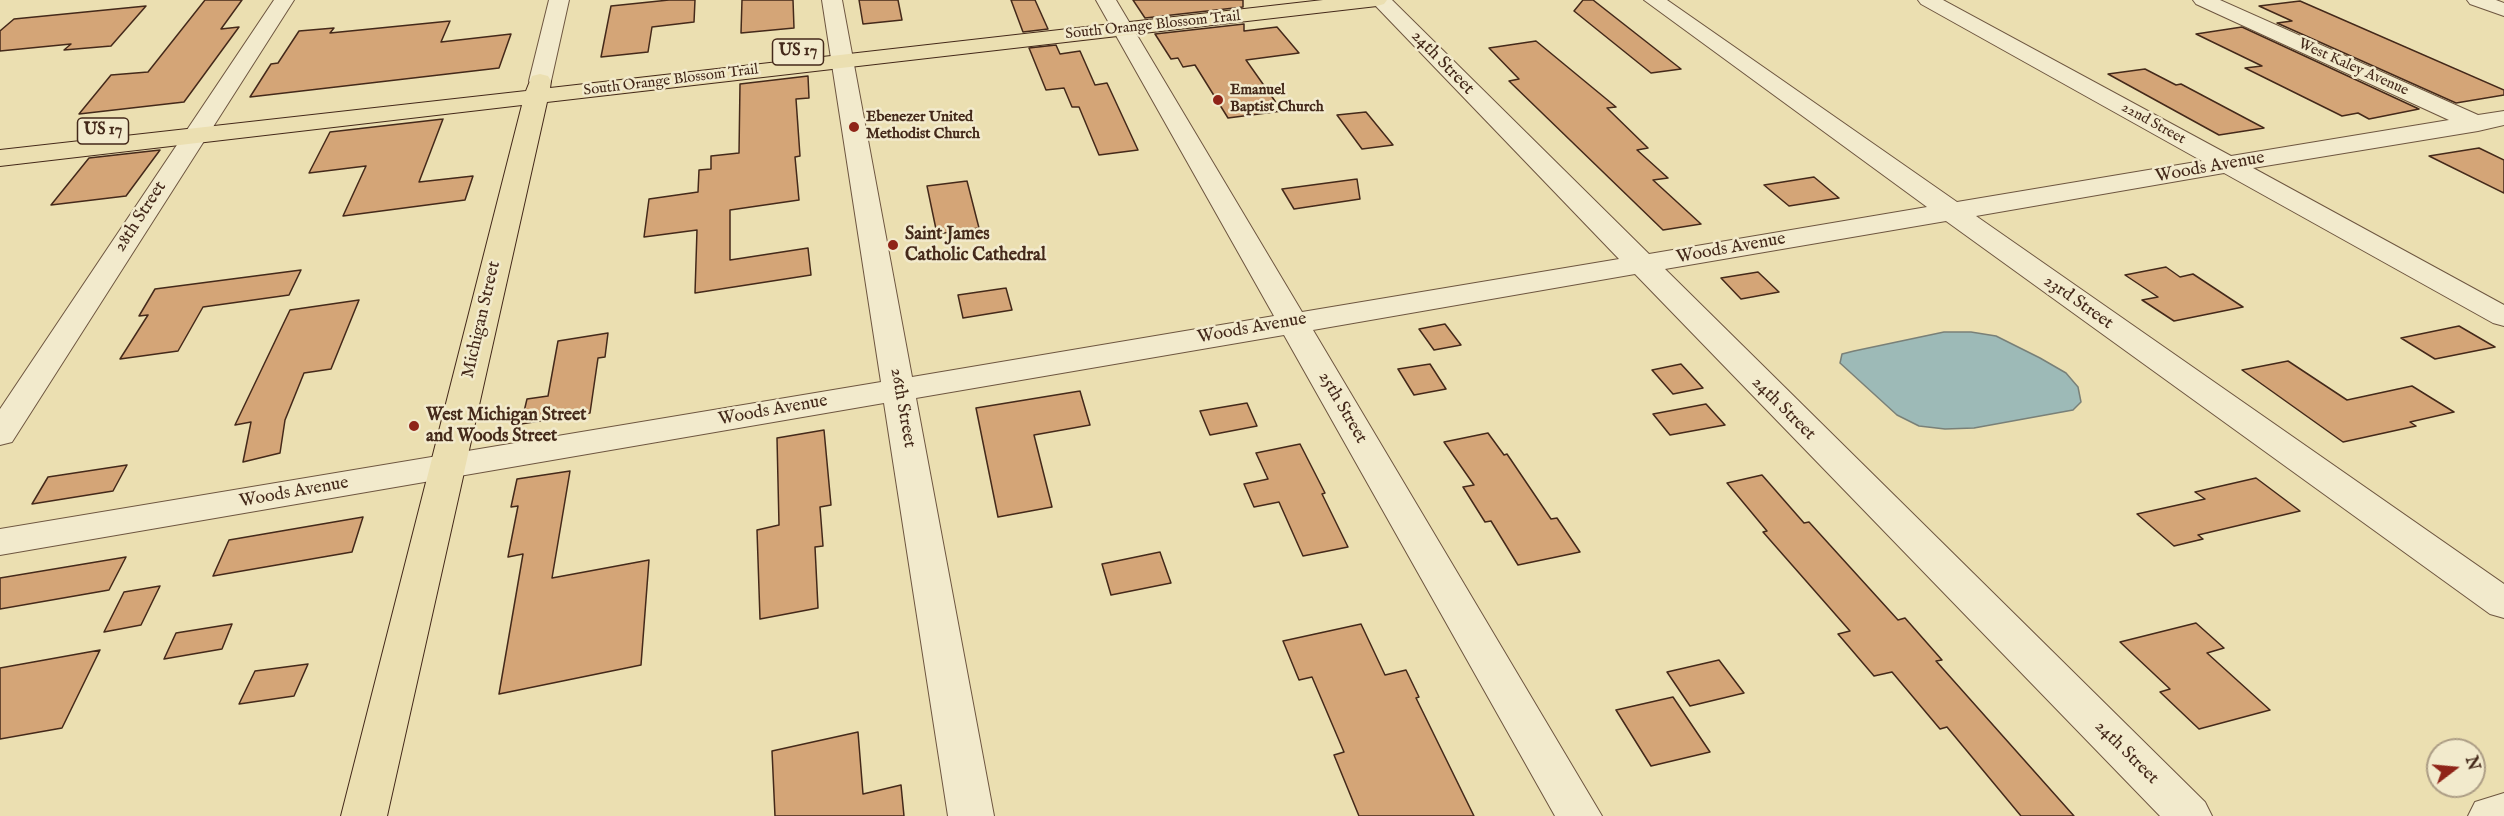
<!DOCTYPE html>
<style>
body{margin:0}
#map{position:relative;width:2504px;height:816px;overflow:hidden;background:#ebdfb1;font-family:"IM FELL English",serif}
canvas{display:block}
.north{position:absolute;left:2426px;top:738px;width:60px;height:60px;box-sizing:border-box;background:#f2eacc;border:2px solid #ac9d85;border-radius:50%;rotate:74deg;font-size:16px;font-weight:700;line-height:24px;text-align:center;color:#44291a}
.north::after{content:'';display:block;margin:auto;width:21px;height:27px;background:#8f2418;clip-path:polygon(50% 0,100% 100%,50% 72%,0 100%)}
</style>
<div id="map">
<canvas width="2504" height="816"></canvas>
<div class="north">N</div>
</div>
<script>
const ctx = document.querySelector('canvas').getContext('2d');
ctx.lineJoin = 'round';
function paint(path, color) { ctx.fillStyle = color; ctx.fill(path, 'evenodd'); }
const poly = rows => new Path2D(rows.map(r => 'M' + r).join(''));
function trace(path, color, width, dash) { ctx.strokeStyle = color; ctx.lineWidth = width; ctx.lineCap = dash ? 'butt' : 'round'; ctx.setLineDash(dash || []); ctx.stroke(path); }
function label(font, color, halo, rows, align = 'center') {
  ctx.font = font + ' "IM FELL English",serif'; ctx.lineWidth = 5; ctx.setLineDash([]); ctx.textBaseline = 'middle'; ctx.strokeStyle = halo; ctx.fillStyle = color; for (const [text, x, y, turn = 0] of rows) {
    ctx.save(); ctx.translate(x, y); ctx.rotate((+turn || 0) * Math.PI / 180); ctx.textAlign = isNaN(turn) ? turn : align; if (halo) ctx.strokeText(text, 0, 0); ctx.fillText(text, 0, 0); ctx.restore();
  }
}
const water = poly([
 [1944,332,1971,332,1996,336,2040,358,2066,373,2078,387,2081,402,2073,410,1974,428,1945,429,1919,426,1897,415,1840,363,1842,354,1854,351,1944,332]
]);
const building = poly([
 [242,0,221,29,239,27,184,102,79,114,111,75,148,72,205,0,242,0],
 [669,0,695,0,694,22,652,27,648,52,601,57,611,6,669,0],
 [742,0,793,0,794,28,741,33,742,0],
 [859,0,898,0,902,20,863,24,859,0],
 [1011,0,1035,0,1048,29,1023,32,1011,0],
 [1133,0,1243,0,1243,7,1145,18,1133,0],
 [1583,0,1593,0,1681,69,1651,73,1574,11,1583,0],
 [2300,1,2504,90,2504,95,2456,103,2277,23,2292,21,2259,6,2300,1],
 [146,6,111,46,64,50,71,44,0,51,0,31,14,19,146,6],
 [450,21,441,42,511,34,499,68,250,97,271,64,278,63,299,31,334,28,330,33,450,21],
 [1244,24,1244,31,1277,27,1299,53,1246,60,1282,111,1228,118,1195,65,1183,67,1178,58,1171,59,1155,34,1244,24],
 [2242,27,2419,109,2369,119,2358,113,2342,116,2245,68,2262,66,2196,34,2242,27],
 [1536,41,1616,107,1607,108,1648,148,1637,150,1668,178,1653,180,1701,224,1663,230,1509,81,1519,79,1489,48,1536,41],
 [1056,45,1060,54,1080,51,1095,85,1107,83,1138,150,1099,155,1079,107,1072,107,1064,88,1046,90,1029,48,1056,45],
 [2145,69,2176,85,2181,84,2264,128,2219,135,2108,74,2145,69],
 [808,76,809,98,796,99,800,156,795,157,799,200,730,210,730,260,808,248,811,275,695,293,697,230,644,237,649,199,698,192,699,170,711,169,711,156,739,153,740,84,808,76],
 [1366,112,1393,145,1362,149,1337,115,1366,112],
 [443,119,419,182,473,176,465,200,343,216,366,166,309,173,330,132,443,119],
 [2479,148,2504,160,2504,193,2429,156,2479,148],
 [160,150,126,196,51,205,89,158,160,150],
 [1814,177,1839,198,1789,206,1764,185,1814,177],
 [1357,179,1360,199,1294,209,1282,189,1357,179],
 [967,181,979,228,937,234,927,186,967,181],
 [2166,267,2180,277,2193,274,2243,307,2174,321,2142,300,2158,297,2125,275,2166,267],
 [301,270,289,295,203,307,178,351,120,359,148,315,139,316,155,289,301,270],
 [1758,272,1779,292,1741,299,1721,278,1758,272],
 [1006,288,1012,310,963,318,958,295,1006,288],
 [359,300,331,369,304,373,285,420,280,453,243,462,251,422,235,425,290,310,359,300],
 [1445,324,1461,345,1434,350,1419,329,1445,324],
 [2459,326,2495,347,2435,359,2401,338,2459,326],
 [608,333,605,357,598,358,590,413,521,424,527,399,548,396,558,341,608,333],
 [2288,361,2347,400,2412,386,2454,412,2410,422,2416,426,2343,442,2242,370,2288,361],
 [1430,364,1446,389,1414,395,1398,369,1430,364],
 [1681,364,1703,388,1673,394,1652,370,1681,364],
 [1080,391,1090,425,1034,435,1052,507,998,517,976,408,1080,391],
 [1247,403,1257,426,1210,435,1200,411,1247,403],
 [1706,404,1725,425,1670,435,1653,414,1706,404],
 [824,430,831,505,820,507,823,546,815,547,818,608,760,619,757,530,779,525,777,438,824,430],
 [1488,433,1504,455,1507,454,1551,519,1557,518,1580,552,1518,565,1491,521,1485,522,1463,487,1474,485,1444,442,1488,433],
 [1300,444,1325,493,1322,494,1348,547,1303,556,1279,502,1254,507,1244,484,1268,479,1256,453,1300,444],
 [127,465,113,491,32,504,48,477,127,465],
 [570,471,552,578,649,560,641,665,499,694,523,554,508,557,518,506,511,507,517,479,570,471],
 [1762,475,1804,523,1809,522,1898,620,1905,618,1942,660,1936,661,2074,816,2021,816,1947,727,1940,729,1892,672,1874,676,1838,634,1850,631,1763,532,1767,531,1727,483,1762,475],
 [2256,478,2300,511,2198,535,2203,539,2174,546,2137,514,2205,499,2195,492,2256,478],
 [363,517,352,552,213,576,229,540,363,517],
 [1160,552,1171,583,1111,595,1102,564,1160,552],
 [126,557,109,590,0,609,0,578,126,557],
 [160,586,141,625,104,632,124,592,160,586],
 [2196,623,2224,648,2207,653,2270,710,2199,729,2160,692,2170,689,2120,642,2196,623],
 [232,624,222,649,164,659,176,633,232,624],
 [1361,624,1385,675,1406,670,1419,697,1416,698,1474,816,1359,816,1334,755,1344,752,1312,677,1299,680,1283,641,1361,624],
 [100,650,62,728,0,739,0,668,100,650],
 [1719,660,1744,693,1690,706,1667,672,1719,660],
 [308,664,294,696,239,704,255,671,308,664],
 [1673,697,1710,752,1651,766,1616,710,1673,697],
 [858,732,863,794,901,785,904,816,775,816,772,751,858,732]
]);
const minor = poly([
 [274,0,294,0,12,442,0,445,0,409,274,0],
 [549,0,569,0,551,81,548,86,540,88,532,86,529,81,549,0],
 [822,0,842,0,912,377,1274,316,1096,0,1116,0,1302,312,1619,259,1370,0,1392,0,1649,254,1927,207,1644,0,1667,0,1957,202,2202,161,1921,4,1918,0,1943,0,2231,156,2449,120,2196,4,2193,0,2220,0,2478,115,2504,111,2504,125,2478,131,2253,168,2504,305,2504,326,2493,323,2224,173,1976,216,2504,584,2504,618,2490,614,1946,221,1665,269,2205,802,2212,816,2160,816,1635,274,1313,330,1602,816,1555,816,1284,335,916,398,994,816,948,816,884,403,0,555,0,529,881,382,822,0],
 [2467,0,2496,0,2504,3,2504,16,2470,4,2467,0],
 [2504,793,2504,816,2468,816,2475,802,2504,793]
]);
const major = poly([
 [1323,0,1387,0,1384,4,1377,6,547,102,387,816,341,816,522,105,0,166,0,150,526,91,532,76,540,74,548,76,551,81,550,88,1323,0]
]);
const markers = [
 [1218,100,6,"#8f2418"],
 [854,127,6,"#8f2418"],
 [893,245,6,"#8f2418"],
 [414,426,6,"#8f2418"]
];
const farStreetnames = [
 ["South Orange Blossom Trail",1153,26,-6],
 ["West Kaley Avenue",2353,68,24],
 ["South Orange Blossom Trail",671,81,-7],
 ["22nd Street",2153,124,29]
];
const farPoinames = [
 ["Emanuel",1230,91],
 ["Baptist Church",1230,108],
 ["Ebenezer United",866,118],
 ["Methodist Church",866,135]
];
const shields = [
 [798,52,51],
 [103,131,51]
];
const shieldNames = [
 ["US 17",798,52],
 ["US 17",103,131]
];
const streetNames = [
 ["24th Street",1442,63,46],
 ["Woods Avenue",2210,168,-10],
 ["28th Street",141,217,-57],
 ["Woods Avenue",1731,249,-10],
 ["23rd Street",2078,303,35],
 ["Michigan Street",482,320,-77],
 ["Woods Avenue",1252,329,-10],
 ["26th Street",902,408,80],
 ["25th Street",1342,408,60],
 ["24th Street",1783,409,45],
 ["Woods Avenue",773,411,-10],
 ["Woods Avenue",294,493,-10],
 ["24th Street",2126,753,45]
];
const poiNames = [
 ["Saint James",905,235],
 ["Catholic Cathedral",905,256],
 ["West Michigan Street",426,416],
 ["and Woods Street",426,437]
];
paint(water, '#9dbab7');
trace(water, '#798078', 1.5);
paint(building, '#d4a577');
trace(building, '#44291a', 1.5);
trace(minor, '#6e5640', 2);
trace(major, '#44291a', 2);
paint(minor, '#f2eacc');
paint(major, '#ebdfb1');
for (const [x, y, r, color] of markers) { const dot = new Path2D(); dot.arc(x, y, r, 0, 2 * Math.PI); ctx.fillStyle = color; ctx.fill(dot); trace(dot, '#f2eacc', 2); }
label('15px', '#44291a', '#f2eacc', farStreetnames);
label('bold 15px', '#44291a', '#f2eacc', farPoinames, 'left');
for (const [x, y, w] of shields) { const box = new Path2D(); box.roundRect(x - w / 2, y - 13, w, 26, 4.5); ctx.fillStyle = '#f2eacc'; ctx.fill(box); trace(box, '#44291a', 1.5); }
label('bold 16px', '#44291a', null, shieldNames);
label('18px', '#44291a', '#f2eacc', streetNames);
label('bold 18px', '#44291a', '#f2eacc', poiNames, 'left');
</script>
